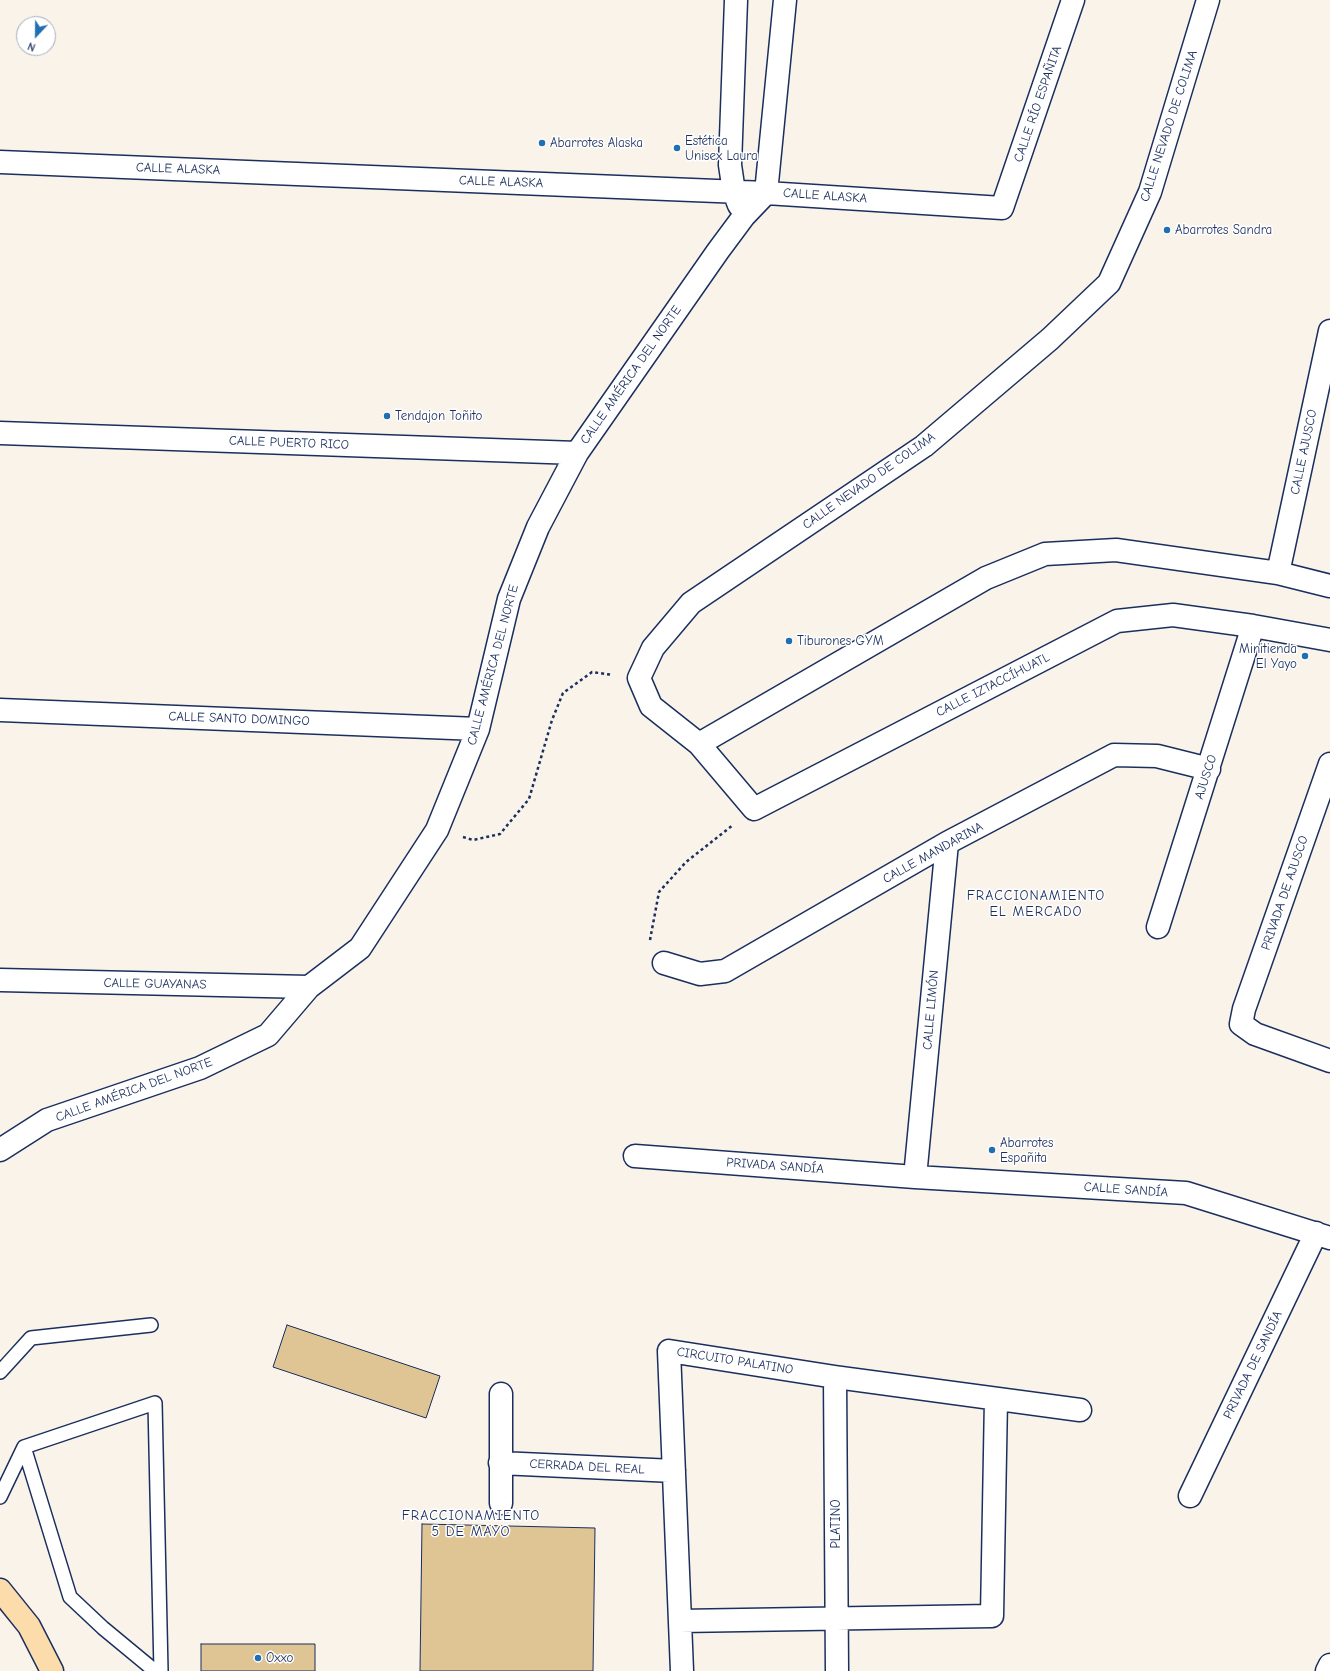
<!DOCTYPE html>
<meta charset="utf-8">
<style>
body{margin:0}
#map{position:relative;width:1330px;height:1671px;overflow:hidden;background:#f9f3ea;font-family:"Comic Neue",sans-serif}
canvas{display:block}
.north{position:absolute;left:16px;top:16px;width:40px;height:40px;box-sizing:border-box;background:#fff;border:1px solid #a4acbf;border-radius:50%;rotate:202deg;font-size:11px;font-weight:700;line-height:16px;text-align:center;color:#1b2f5e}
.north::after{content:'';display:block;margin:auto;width:14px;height:18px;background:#1f6fb2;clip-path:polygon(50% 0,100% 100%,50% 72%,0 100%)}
</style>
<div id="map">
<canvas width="1330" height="1671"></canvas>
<div class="north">N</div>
</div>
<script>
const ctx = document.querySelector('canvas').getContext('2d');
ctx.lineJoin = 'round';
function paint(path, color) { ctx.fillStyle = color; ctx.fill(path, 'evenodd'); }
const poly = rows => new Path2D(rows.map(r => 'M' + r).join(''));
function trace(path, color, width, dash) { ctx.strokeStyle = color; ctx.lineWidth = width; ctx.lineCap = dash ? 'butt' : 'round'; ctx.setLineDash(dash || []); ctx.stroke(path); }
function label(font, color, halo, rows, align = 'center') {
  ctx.font = font + ' "Comic Neue",sans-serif'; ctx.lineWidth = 3; ctx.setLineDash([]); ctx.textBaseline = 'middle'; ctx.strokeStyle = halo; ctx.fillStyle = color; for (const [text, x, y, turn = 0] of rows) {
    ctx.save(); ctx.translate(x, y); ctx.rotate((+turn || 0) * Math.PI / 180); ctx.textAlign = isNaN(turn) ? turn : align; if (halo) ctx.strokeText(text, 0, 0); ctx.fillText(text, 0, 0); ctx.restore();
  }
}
const building = poly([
 [287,1325,440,1376,426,1418,273,1367,287,1325],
 [422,1524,595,1528,593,1671,420,1671,422,1524],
 [201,1644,315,1644,315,1671,201,1671,201,1644]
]);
const path = poly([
 [463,837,473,840,500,834,529,799,552,720,563,693,592,672,613,675],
 [650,940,659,892,686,862,733,825]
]);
const lane = poly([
 [0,1372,31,1338,151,1325],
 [24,1447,70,1597,103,1628,155,1671],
 [0,1497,24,1447,155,1403,161,1671]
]);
const street = poly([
 [736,0,730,165,734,192,739,205],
 [1208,0,1150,192,1109,283,1050,339,924,446,691,603,653,648,639,678,651,706,699,744,754,809,1117,621,1173,615,1253,626,1330,640],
 [0,162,766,193,1002,208,1073,0],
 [0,433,577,453],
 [1278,573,1330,331],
 [0,710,478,729],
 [699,744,986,578,1045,554,1116,550,1278,573,1330,586],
 [1330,764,1244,1009,1241,1024,1255,1034,1330,1061],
 [1158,927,1253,626],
 [664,963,700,974,725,971,947,843,1114,755,1157,756,1209,769],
 [0,980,309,987],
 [0,1150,47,1120,200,1068,268,1035,309,987,360,948,437,830,478,729,509,599,538,527,577,453,718,251,744,216,766,193,785,0],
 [635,1156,915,1177,1186,1193,1330,1238],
 [915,1177,947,843],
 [835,1377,837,1671],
 [501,1394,501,1503],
 [500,1463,674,1471],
 [1190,1496,1316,1233],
 [680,1621,992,1616,996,1399],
 [682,1671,669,1351,835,1377,1080,1410]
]);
const secondary = poly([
 [1327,1671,1330,1665]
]);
const primary = poly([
 [0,1590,29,1626,52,1671]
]);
const markers = [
 [542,143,4,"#1f6fb2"],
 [677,148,4,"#1f6fb2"],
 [1167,230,4,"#1f6fb2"],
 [387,416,4,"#1f6fb2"],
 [789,641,4,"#1f6fb2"],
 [1305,656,4,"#1f6fb2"],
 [992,1150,4,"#1f6fb2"],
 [258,1658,4,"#1f6fb2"]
];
const streetNames = [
 ["CALLE RÍO ESPAÑITA",1038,104,-71],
 ["CALLE NEVADO DE COLIMA",1169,126,-72],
 ["CALLE ALASKA",178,169,2],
 ["CALLE ALASKA",501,182,2],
 ["CALLE ALASKA",825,196,4],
 ["CALLE AMÉRICA DEL NORTE",631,375,-55],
 ["CALLE PUERTO RICO",289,443,2],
 ["CALLE AJUSCO",1304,452,-78],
 ["CALLE NEVADO DE COLIMA",869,481,-35],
 ["CALLE AMÉRICA DEL NORTE",493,665,-75],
 ["CALLE IZTACCÍHUATL",993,685,-27],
 ["CALLE SANTO DOMINGO",239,719,2],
 ["AJUSCO",1206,777,-72],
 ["CALLE MANDARINA",933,853,-29],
 ["PRIVADA DE AJUSCO",1285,893,-71],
 ["CALLE GUAYANAS",155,984,1],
 ["CALLE LIMÓN",931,1010,-85],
 ["CALLE AMÉRICA DEL NORTE",134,1090,-20],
 ["PRIVADA SANDÍA",775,1166,4],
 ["CALLE SANDÍA",1126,1190,4],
 ["CIRCUITO PALATINO",735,1361,9],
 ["PRIVADA DE SANDÍA",1253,1365,-64],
 ["CERRADA DEL REAL",587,1467,3],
 ["PLATINO",836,1524,-90]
];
const poiNames = [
 ["Estética",685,141],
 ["Unisex Laura",685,156],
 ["Abarrotes Alaska",550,143],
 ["Abarrotes Sandra",1175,230],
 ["Tendajon Toñito",395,416],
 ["Tiburones GYM",797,641],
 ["Minitienda",1297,649,"right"],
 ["El Yayo",1297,664,"right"],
 ["Abarrotes",1000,1143],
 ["Españita",1000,1158],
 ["Oxxo",266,1658]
];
const neighbourhoodNames = [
 ["FRACCIONAMIENTO",1036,896],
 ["EL MERCADO",1036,912],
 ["FRACCIONAMIENTO",471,1516],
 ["5 DE MAYO",471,1532]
];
paint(building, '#dfc494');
trace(building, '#1b2f5e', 1);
trace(lane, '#1b2f5e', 16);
trace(street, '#1b2f5e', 25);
trace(secondary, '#1b2f5e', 25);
trace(primary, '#1b2f5e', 25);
trace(path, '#1b2f5e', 2.5, [3, 3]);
trace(lane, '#fff', 13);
trace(street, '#fff', 22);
trace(secondary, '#fff', 22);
trace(primary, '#fddcac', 22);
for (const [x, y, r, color] of markers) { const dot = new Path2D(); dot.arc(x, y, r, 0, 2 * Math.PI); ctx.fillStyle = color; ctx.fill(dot); trace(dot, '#fff', 1.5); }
label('13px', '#1b2f5e', '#fff', streetNames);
label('13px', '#1b2f5e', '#fff', poiNames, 'left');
ctx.letterSpacing = '1px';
label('14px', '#1b2f5e', '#fff', neighbourhoodNames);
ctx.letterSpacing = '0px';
</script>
